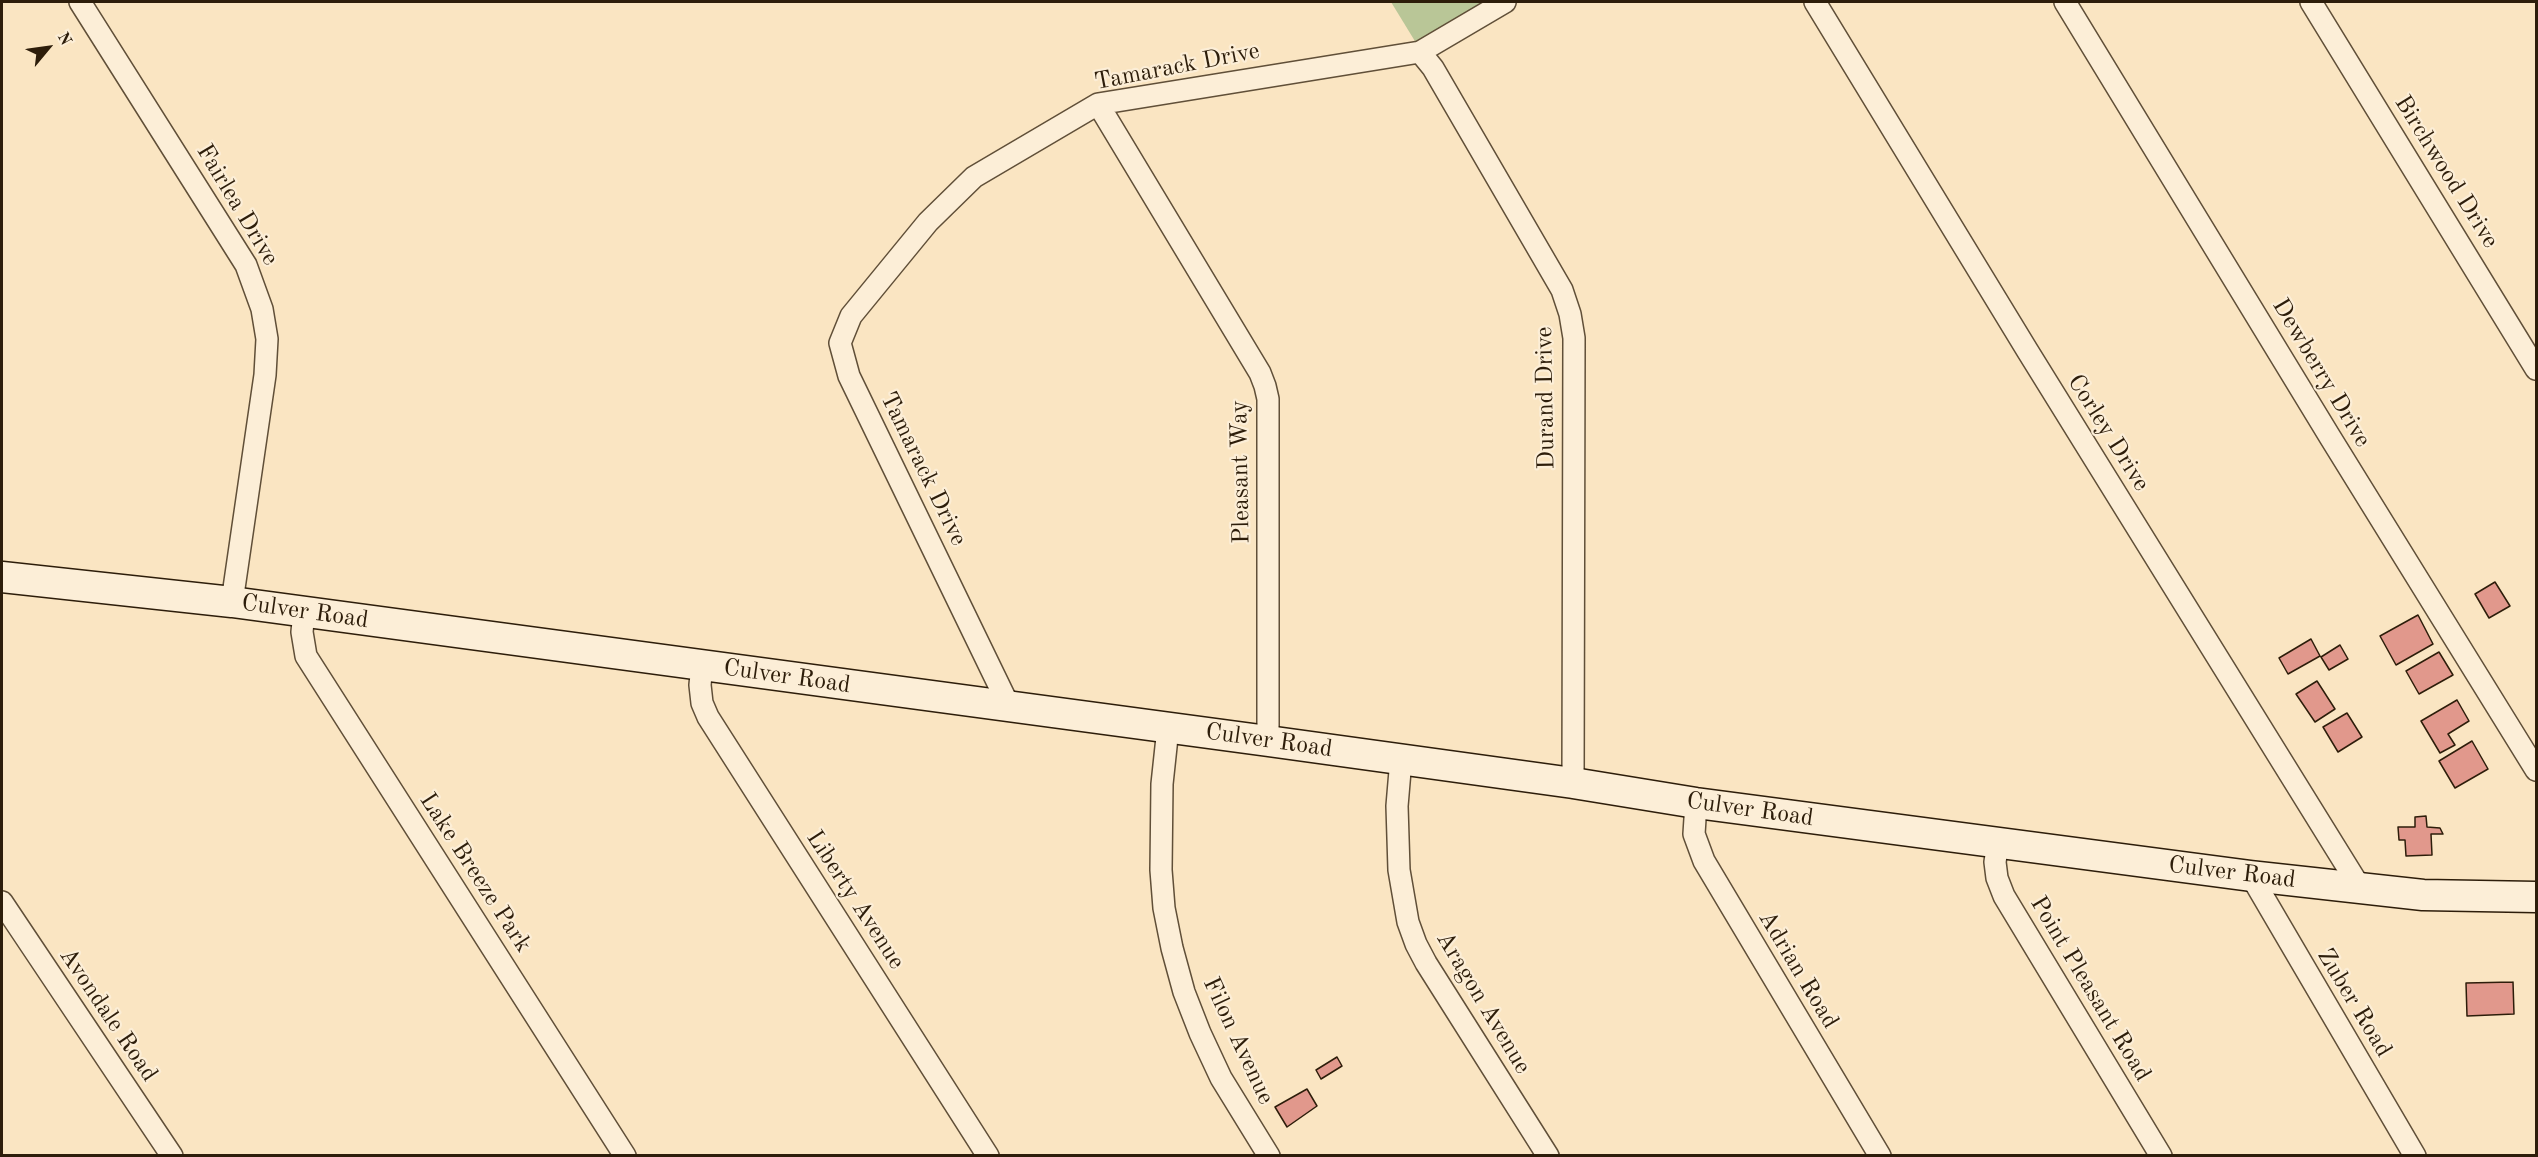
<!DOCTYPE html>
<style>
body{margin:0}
#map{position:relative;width:2538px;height:1157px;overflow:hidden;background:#fae5c2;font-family:"Old Standard TT",serif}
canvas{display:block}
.frame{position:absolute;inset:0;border:3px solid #2d1d0a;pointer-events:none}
.north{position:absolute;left:18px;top:18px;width:60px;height:60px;-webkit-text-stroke:4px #fceed7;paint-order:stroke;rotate:61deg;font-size:16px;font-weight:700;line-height:24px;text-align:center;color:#2d1d0a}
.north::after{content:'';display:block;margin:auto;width:21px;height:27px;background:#2d1d0a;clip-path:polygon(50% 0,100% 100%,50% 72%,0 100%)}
</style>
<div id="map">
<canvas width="2538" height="1157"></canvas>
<div class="frame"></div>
<div class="north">N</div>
</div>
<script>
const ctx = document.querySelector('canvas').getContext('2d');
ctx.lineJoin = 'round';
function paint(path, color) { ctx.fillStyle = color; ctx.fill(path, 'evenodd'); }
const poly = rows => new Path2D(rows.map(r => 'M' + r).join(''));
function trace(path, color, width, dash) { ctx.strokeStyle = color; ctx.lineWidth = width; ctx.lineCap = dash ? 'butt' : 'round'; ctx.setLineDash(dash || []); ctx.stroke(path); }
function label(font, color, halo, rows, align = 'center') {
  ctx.font = font + ' "Old Standard TT",serif'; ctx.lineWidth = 4.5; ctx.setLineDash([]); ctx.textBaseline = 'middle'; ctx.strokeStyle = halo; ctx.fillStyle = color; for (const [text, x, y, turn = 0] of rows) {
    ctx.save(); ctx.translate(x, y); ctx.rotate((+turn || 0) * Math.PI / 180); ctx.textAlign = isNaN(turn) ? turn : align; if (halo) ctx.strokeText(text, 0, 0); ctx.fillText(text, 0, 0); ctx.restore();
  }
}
const green = poly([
 [1391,2,1505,2,1421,51]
]);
const building = poly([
 [2495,582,2510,606,2489,618,2475,594,2495,582],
 [2418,615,2433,644,2396,665,2380,636,2418,615],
 [2311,639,2320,656,2288,674,2279,658,2311,639],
 [2340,645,2348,659,2329,670,2321,657,2340,645],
 [2439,652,2453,675,2419,694,2406,671,2439,652],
 [2317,681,2335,709,2315,722,2296,694,2317,681],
 [2457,700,2469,721,2448,734,2455,745,2440,753,2421,721,2457,700],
 [2347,713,2362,737,2338,752,2323,727,2347,713],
 [2472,741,2488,769,2455,788,2439,761,2472,741],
 [2426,816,2427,827,2440,828,2443,834,2431,834,2432,855,2406,856,2405,840,2399,840,2398,827,2415,827,2415,817,2426,816],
 [2513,982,2514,1014,2467,1016,2466,983,2513,982],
 [1337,1057,1342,1066,1321,1079,1316,1070,1337,1057],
 [1307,1089,1317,1106,1287,1127,1275,1107,1307,1089]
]);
const street = poly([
 [80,2,246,265,262,309,267,339,265,375,232,602],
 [1815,2,2027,350,2361,889],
 [2065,2,2330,437,2536,770],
 [2311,2,2536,369],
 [1420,52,1433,68,1562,290,1570,314,1574,338,1573,783],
 [1098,104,1260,373,1265,386,1268,399,1268,741],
 [304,612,302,632,306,656,625,1156],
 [702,665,700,685,702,703,708,717,988,1156],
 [1009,706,849,376,840,343,851,316,928,222,974,177,1098,104,1420,52,1505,2],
 [1168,728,1162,784,1161,870,1164,908,1172,948,1184,992,1200,1033,1221,1078,1269,1156],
 [1401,759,1397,806,1399,870,1408,922,1416,944,1426,963,1548,1156],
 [1696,803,1694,834,1704,861,1880,1156],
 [1998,842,1995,862,1997,878,2004,896,2161,1156],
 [2251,876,2415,1156],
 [2,902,172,1156]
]);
const secondary = poly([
 [2,577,232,602,1268,741,1573,783,1696,803,2251,876,2423,895,2536,897]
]);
const streetNames = [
 ["Tamarack Drive",1177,67,-11],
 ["Birchwood Drive",2446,172,58],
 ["Fairlea Drive",237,205,59],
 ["Dewberry Drive",2321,373,59],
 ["Durand Drive",1546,398,-91],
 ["Corley Drive",2108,433,58],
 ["Tamarack Drive",923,469,64],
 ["Pleasant Way",1241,472,-91],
 ["Culver Road",305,612,8],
 ["Culver Road",787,677,8],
 ["Culver Road",1269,741,8],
 ["Culver Road",1750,810,8],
 ["Lake Breeze Park",475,873,57],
 ["Culver Road",2232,873,7],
 ["Liberty Avenue",855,900,57],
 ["Adrian Road",1798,970,59],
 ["Point Pleasant Road",2090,989,59],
 ["Aragon Avenue",1483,1003,59],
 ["Zuber Road",2354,1003,59],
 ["Avondale Road",108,1015,56],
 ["Filon Avenue",1238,1041,65]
];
paint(green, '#b9c697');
paint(building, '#e1988c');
trace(building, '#2d1d0a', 1.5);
trace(street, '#604f38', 24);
trace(secondary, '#2d1d0a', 33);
trace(street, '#fceed7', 21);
trace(secondary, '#fceed7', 30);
label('24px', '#2d1d0a', '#fceed7', streetNames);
</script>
